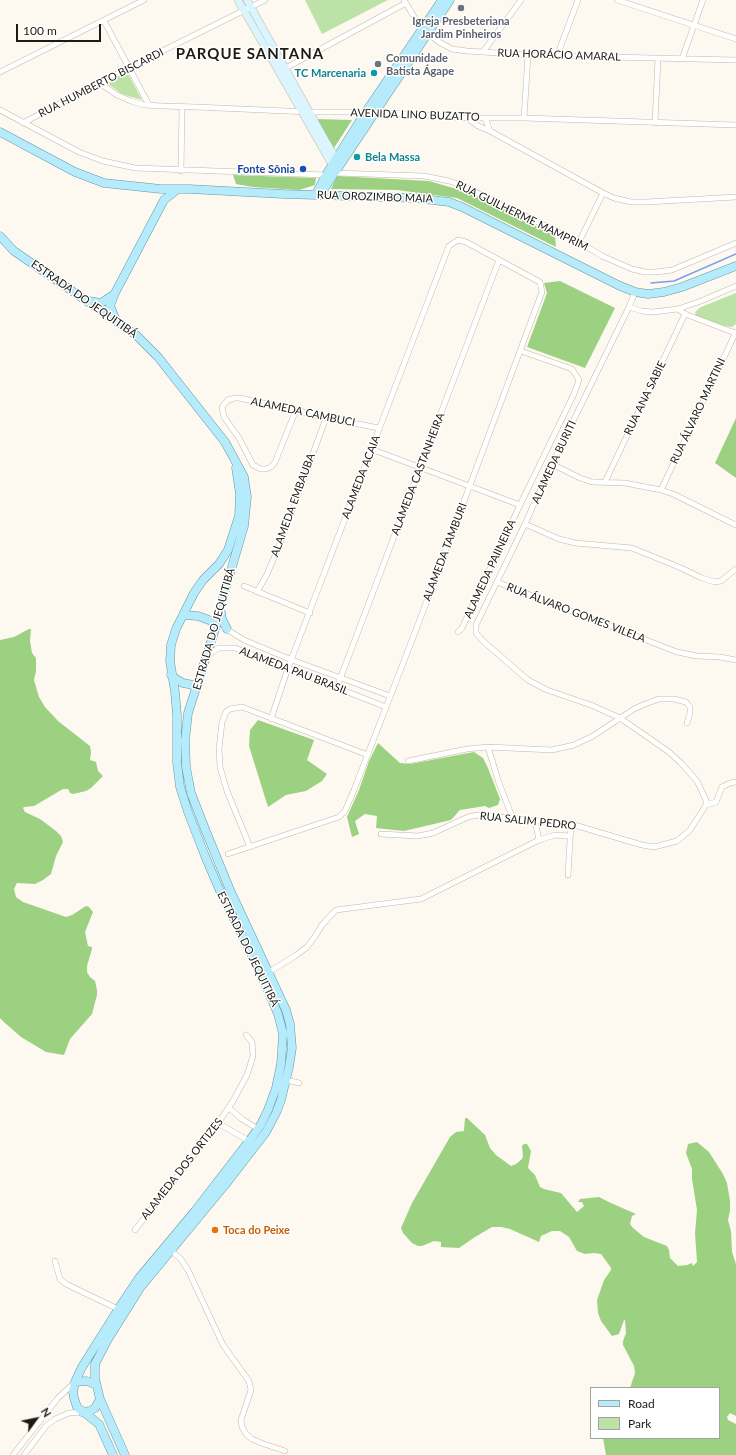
<!DOCTYPE html>
<meta charset="utf-8">
<style>
body{margin:0}
#map{position:relative;width:736px;height:1455px;overflow:hidden;background:#fef9f0;font-family:Lato,sans-serif}
canvas{display:block}
.legend{position:absolute;left:590px;top:1387px;width:130px;height:52px;box-sizing:border-box;background:#fff;border:1px solid #a5a3a0;margin:0;padding:5px 7px;list-style:none;font-size:12px;color:#1e1a12}
.legend li{display:flex;align-items:center;gap:8px;height:20px}
.legend b{width:20px;border:1px solid #a5a3a0}
.north{position:absolute;left:16px;top:1399px;width:40px;height:40px;-webkit-text-stroke:3px #fff;paint-order:stroke;rotate:57deg;font-size:11px;font-weight:700;line-height:16px;text-align:center;color:#1e1a12}
.north::after{content:'';display:block;margin:auto;width:14px;height:18px;background:#1e1a12;clip-path:polygon(50% 0,100% 100%,50% 72%,0 100%)}
.scale{position:absolute;left:16px;top:24px;width:85px;height:18px;box-sizing:border-box;border:2px solid #1e1a12;border-top:0;padding-left:5px;font-size:12px;line-height:14px;white-space:nowrap;color:#1e1a12;-webkit-text-stroke:3px #fff;paint-order:stroke}
</style>
<div id="map">
<canvas width="736" height="1455"></canvas>
<ul class="legend">
<li><b style="height:5px;background:#b5ebfa"></b>Road</li>
<li><b style="height:11px;background:#bce2a8"></b>Park</li>
</ul>
<div class="north">N</div>
<div class="scale">100 m</div>
</div>
<script>
const ctx = document.querySelector('canvas').getContext('2d');
ctx.lineJoin = 'round';
function paint(path, color) { ctx.fillStyle = color; ctx.fill(path, 'evenodd'); }
const poly = rows => new Path2D(rows.map(r => 'M' + r).join(''));
function trace(path, color, width, dash) { ctx.strokeStyle = color; ctx.lineWidth = width; ctx.lineCap = dash ? 'butt' : 'round'; ctx.setLineDash(dash || []); ctx.stroke(path); }
function label(font, color, halo, rows, align = 'center') {
  ctx.font = font + ' Lato,sans-serif'; ctx.lineWidth = 3; ctx.setLineDash([]); ctx.textBaseline = 'middle'; ctx.strokeStyle = halo; ctx.fillStyle = color; for (const [text, x, y, turn = 0] of rows) {
    ctx.save(); ctx.translate(x, y); ctx.rotate((+turn || 0) * Math.PI / 180); ctx.textAlign = isNaN(turn) ? turn : align; if (halo) ctx.strokeText(text, 0, 0); ctx.fillText(text, 0, 0); ctx.restore();
  }
}
const green = poly([
 [305,0,388,0,322,34],
 [126,70,142,100,122,94,104,81],
 [736,293,736,324,732,327,723,326,696,316,695,312,701,307]
]);
const forest = poly([
 [315,119,352,120,334,148],
 [233,175,316,178,315,185,299,190,253,187,236,184],
 [337,176,429,181,460,190,493,203,555,236,556,247,457,198,397,190,331,189],
 [560,281,615,308,585,368,527,347,547,293,544,283],
 [736,418,736,478,715,463],
 [29,629,31,629,30,641,32,653,36,658,36,671,34,680,39,697,45,707,58,721,90,746,91,752,90,760,96,762,98,771,103,776,91,788,86,791,73,794,70,793,68,789,63,789,34,806,24,807,23,808,25,812,40,819,56,831,61,836,63,842,56,856,51,874,43,880,35,884,17,883,14,889,16,897,23,902,66,917,72,915,86,906,89,907,93,912,85,932,88,946,92,947,92,949,87,966,87,972,90,977,95,981,97,990,97,995,92,1014,70,1039,64,1055,46,1052,21,1037,5,1023,0,1018,0,640,14,637],
 [258,720,314,740,307,760,327,774,322,781,306,791,286,795,268,807,249,746,250,730],
 [378,743,400,763,410,764,474,752,483,758,488,768,500,799,498,805,489,808,485,806,460,810,451,820,404,831,376,828,377,816,365,814,355,821,359,834,352,837,347,817,359,790,369,761],
 [465,1118,467,1118,485,1135,490,1148,496,1155,511,1166,516,1164,522,1159,523,1156,522,1146,524,1144,527,1144,531,1151,528,1168,535,1175,540,1187,544,1189,561,1193,577,1212,584,1206,582,1202,578,1202,580,1199,599,1197,611,1203,636,1214,632,1216,630,1224,633,1228,644,1237,667,1246,669,1250,670,1258,678,1266,687,1265,692,1263,693,1266,697,1262,695,1233,697,1210,692,1179,692,1169,686,1153,688,1144,697,1142,709,1152,723,1174,727,1183,730,1201,730,1211,728,1220,731,1231,732,1252,736,1264,736,1416,730,1413,727,1417,728,1420,736,1424,736,1455,606,1455,603,1438,719,1438,719,1388,630,1388,635,1373,634,1366,623,1345,623,1341,626,1333,625,1320,624,1320,619,1334,612,1336,601,1321,598,1313,597,1300,604,1280,611,1270,611,1268,601,1254,594,1253,585,1254,577,1251,569,1237,560,1231,552,1231,541,1236,539,1242,510,1229,501,1227,492,1227,475,1237,459,1248,441,1247,441,1242,434,1241,422,1246,418,1246,412,1243,403,1233,401,1228,412,1203,450,1137,456,1132,464,1131]
]);
const stream = poly([
 [651,283,674,281,736,254]
]);
const minor = poly([
 [404,0,419,25,427,33,439,42,452,49,467,51,528,55,736,60],
 [617,0,736,39],
 [104,21,149,105],
 [483,52,521,0],
 [557,56,578,0],
 [682,59,703,0],
 [282,70,406,3],
 [0,72,144,0],
 [99,83,117,95,131,101,144,105,163,106,196,107,309,112,375,112,467,118,524,118,736,125],
 [0,110,79,152,103,161,135,168,326,175,336,173,424,176,449,181,461,185,579,242,602,256,632,269,645,272,656,272,672,270,736,243],
 [467,118,478,126,490,131,603,193,614,198,631,202,647,202,736,197],
 [485,118,490,131],
 [524,118,528,55],
 [23,123,128,68,265,0],
 [655,123,658,58],
 [181,171,182,107],
 [579,242,603,193],
 [635,292,629,307,552,464,525,524,476,625,476,633,483,641,528,680,547,690,591,705,620,718,669,752,681,763,697,781,706,800,706,805],
 [629,307,642,311,653,312,678,309,701,301,736,286],
 [678,309,685,314,735,333],
 [296,410,275,462,271,467,266,469,261,469,253,465,239,438,224,417,222,407,228,400,235,398,239,398,296,410,326,418,379,428],
 [371,449,520,505],
 [552,464,580,478,592,482,625,483,661,490,673,494,736,525],
 [605,482,685,314],
 [661,490,736,332],
 [525,524,559,539,575,543,632,548,681,568,702,578,715,582,721,581,736,569],
 [497,582,677,652,697,656,720,657,736,660],
 [244,586,310,613],
 [257,592,266,576,278,549,326,418],
 [225,628,244,640,292,660,390,696],
 [458,632,462,628,520,505,574,394,579,380,572,369,521,351],
 [208,657,212,652,219,648,235,648,386,707],
 [337,687,499,260],
 [488,747,499,783,513,819],
 [408,761,467,749,488,747,552,750,574,745,593,736,634,709,645,704,659,699,674,699,686,702,690,707,690,713,687,723],
 [706,805,716,802,722,787,730,783,736,782],
 [535,821,539,840],
 [381,834,418,836,433,833,468,817,478,815,571,824,642,845,654,847,677,841,683,836,690,830,706,805],
 [250,847,227,791,220,767,219,749,222,722,226,712,230,709,242,707,368,755],
 [228,854,339,817,345,811,354,790,419,622,542,292,540,282,536,280,466,242,458,240,449,246,447,251,288,668,271,719],
 [568,875,571,824],
 [269,972,295,956,307,947,316,935,322,925,336,910,421,899,539,840,555,835,569,836],
 [286,1080,299,1083],
 [229,1108,242,1119,258,1129],
 [218,1123,249,1141],
 [135,1230,212,1132,233,1101,247,1075,253,1056,252,1042,246,1035],
 [171,1251,180,1258,188,1270,223,1345,249,1381,251,1390,241,1420,242,1427,246,1434,252,1439,261,1443,285,1451],
 [55,1261,60,1279,66,1284,118,1309],
 [13,1455,58,1398,74,1383],
 [24,1455,46,1426,55,1419,69,1413,82,1412]
]);
const secondary = poly([
 [238,0,334,168],
 [247,0,325,140,338,162]
]);
const primary = poly([
 [0,132,75,172,104,183,161,189,189,189,283,194,415,198,449,202,462,207,618,285,635,292,648,294,664,292,682,287,736,266],
 [316,194,326,175,365,113,442,0],
 [320,195,450,0],
 [0,236,14,251,136,335,158,357,225,442,244,477,247,497,244,526,221,604,217,623,188,713,185,741,186,767,191,793,205,829,230,890,286,1010,290,1024,292,1048,289,1067,281,1100,276,1113,266,1132,225,1185,140,1288,108,1339,95,1364,95,1378,100,1399,125,1455],
 [89,301,101,303,113,295],
 [116,320,110,306,115,293,164,200,178,189],
 [221,612,222,619,227,629],
 [183,615,198,616,217,623],
 [171,675,176,679,183,683,198,686],
 [75,1382,87,1381,96,1385],
 [82,1412,90,1411,95,1408,100,1399],
 [113,1455,99,1424,77,1407,74,1398,73,1392,75,1382,82,1367,121,1305,139,1278,195,1211,249,1141,260,1126,268,1110,276,1088,281,1064,283,1034,278,1014,255,961,220,891,205,856,188,812,180,787,177,763,177,715,175,692,170,661,171,645,176,629,194,593,203,580,219,564,228,550,239,516,240,494,236,468]
]);
const markers = [
 [461,8,4,"#6b7280"],
 [378,64,4,"#6b7280"],
 [374,73,4,"#0f9aa8"],
 [357,157,4,"#0f9aa8"],
 [303,169,4,"#1a4fb4"],
 [215,1230,4,"#e8710a"]
];
const worshipNames = [
 ["Igreja Presbeteriana",461,21],
 ["Jardim Pinheiros",461,34],
 ["Comunidade",386,58,"left"],
 ["Batista Ágape",386,71,"left"]
];
const streetNames = [
 ["RUA HORÁCIO AMARAL",559,55,2],
 ["RUA HUMBERTO BISCARDI",101,83,-27],
 ["AVENIDA LINO BUZATTO",415,115,2],
 ["RUA OROZIMBO MAIA",375,197,2],
 ["RUA GUILHERME MAMPRIM",522,216,26],
 ["ESTRADA DO JEQUITIBÁ",84,299,35],
 ["RUA ANA SABIE",645,398,-64],
 ["RUA ÁLVARO MARTINI",698,411,-65],
 ["ALAMEDA CAMBUCI",303,412,12],
 ["ALAMEDA BURITI",554,462,-65],
 ["ALAMEDA CASTANHEIRA",418,474,-69],
 ["ALAMEDA ACAIA",361,477,-69],
 ["ALAMEDA EMBAUBA",293,505,-70],
 ["ALAMEDA TAMBURI",445,552,-69],
 ["ALAMEDA PAIINEIRA",490,569,-65],
 ["RUA ÁLVARO GOMES VILELA",576,613,21],
 ["ESTRADA DO JEQUITIBÁ",214,629,-74],
 ["ALAMEDA PAU BRASIL",294,671,21],
 ["RUA SALIM PEDRO",528,821,6],
 ["ESTRADA DO JEQUITIBÁ",248,949,64],
 ["ALAMEDA DOS ORTIZES",182,1169,-52]
];
const cultureNames = [
 ["TC Marcenaria",366,73],
 ["Bela Massa",365,157,"left"]
];
const transitNames = [
 ["Fonte Sônia",295,169]
];
const foodNames = [
 ["Toca do Peixe",223,1230]
];
const districtNames = [
 ["PARQUE SANTANA",250,54]
];
paint(green, '#bce2a8');
paint(forest, '#9dd182');
trace(stream, '#7b9fec', 1.5);
trace(minor, '#c3b7a2', 6);
trace(secondary, '#c3b7a2', 8);
trace(primary, '#6099a7', 9);
trace(minor, '#fff', 5);
trace(secondary, '#daf5fd', 7);
trace(primary, '#b5ebfa', 8);
for (const [x, y, r, color] of markers) { const dot = new Path2D(); dot.arc(x, y, r, 0, 2 * Math.PI); ctx.fillStyle = color; ctx.fill(dot); trace(dot, '#fff', 1.5); }
label('bold 11px', '#5b616d', '#fff', worshipNames);
label('11px', '#1e1a12', '#fff', streetNames);
label('bold 11px', '#0d838f', '#fff', cultureNames, 'right');
label('bold 11px', '#164399', '#fff', transitNames, 'right');
label('bold 11px', '#c56008', '#fff', foodNames, 'left');
ctx.letterSpacing = '1px';
label('bold 15px', '#1e1a12', '#fff', districtNames);
ctx.letterSpacing = '0px';
</script>
